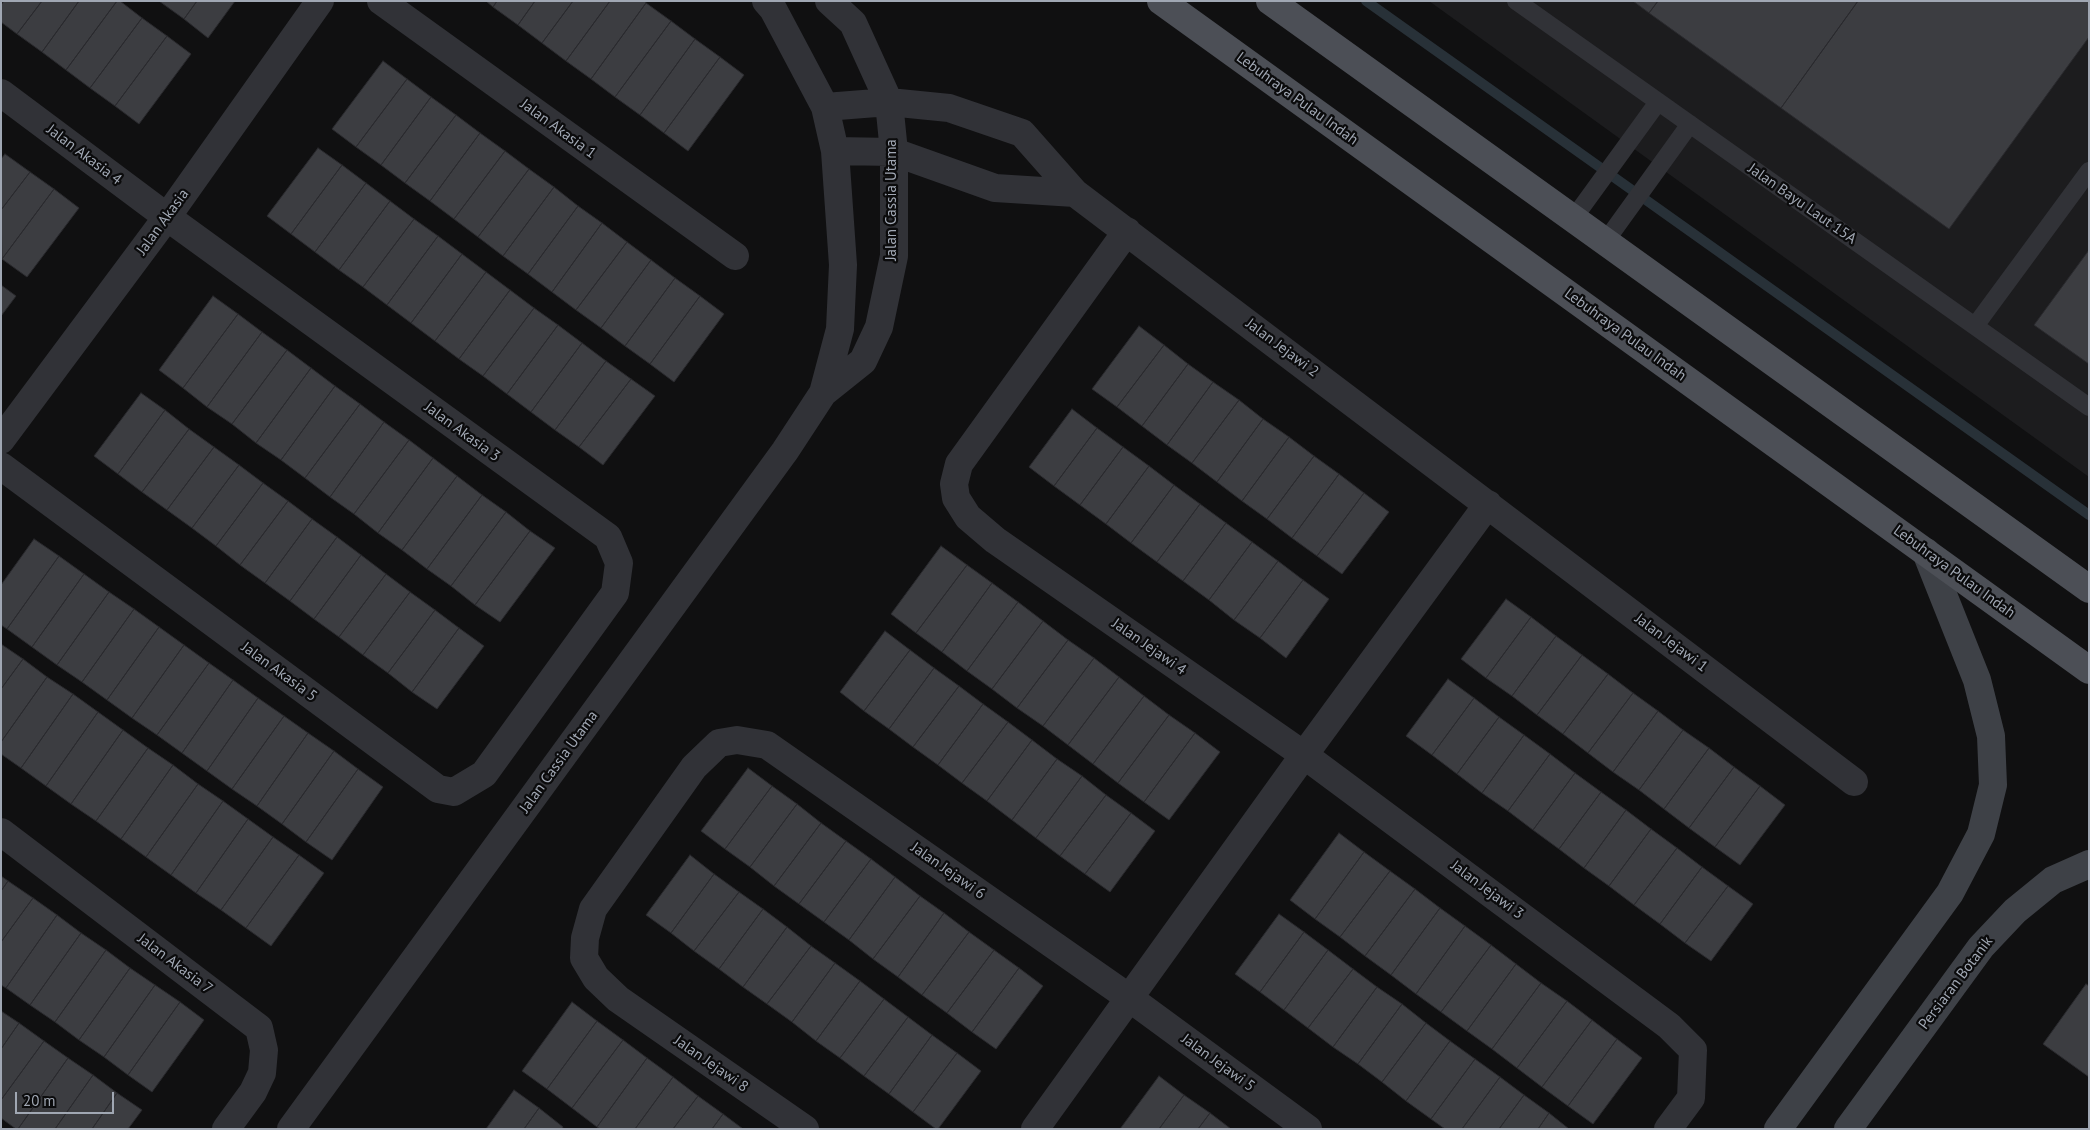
<!DOCTYPE html>
<style>
body{margin:0}
#map{position:relative;width:2090px;height:1130px;overflow:hidden;background:#101011;font-family:"PT Sans",sans-serif}
canvas{display:block}
.frame{position:absolute;inset:0;border:2px solid #a0a7b3;pointer-events:none}
.scale{position:absolute;left:15px;top:1092px;width:99px;height:22px;box-sizing:border-box;border:2px solid #a0a7b3;border-top:0;padding-left:6px;font-size:15px;line-height:18px;white-space:nowrap;color:#a0a7b3;-webkit-text-stroke:4px #0b0b0c;paint-order:stroke}
</style>
<div id="map">
<canvas width="2090" height="1130"></canvas>
<div class="frame"></div>
<div class="scale">20 m</div>
</div>
<script>
const ctx = document.querySelector('canvas').getContext('2d');
ctx.lineJoin = 'round';
function paint(path, color) { ctx.fillStyle = color; ctx.fill(path, 'evenodd'); }
const poly = rows => new Path2D(rows.map(r => 'M' + r).join(''));
function trace(path, color, width, dash) { ctx.strokeStyle = color; ctx.lineWidth = width; ctx.lineCap = dash ? 'butt' : 'round'; ctx.setLineDash(dash || []); ctx.stroke(path); }
function label(font, color, halo, rows, align = 'center') {
  ctx.font = font + ' "PT Sans",sans-serif'; ctx.lineWidth = 4.5; ctx.setLineDash([]); ctx.textBaseline = 'middle'; ctx.strokeStyle = halo; ctx.fillStyle = color; for (const [text, x, y, turn = 0] of rows) {
    ctx.save(); ctx.translate(x, y); ctx.rotate((+turn || 0) * Math.PI / 180); ctx.textAlign = isNaN(turn) ? turn : align; if (halo) ctx.strokeText(text, 0, 0); ctx.fillText(text, 0, 0); ctx.restore();
  }
}
const built = poly([
 [1429,1,2089,1,2089,477]
]);
const stream = poly([
 [1366,1,2089,515]
]);
const building = poly([
 [4,1,42,1,17,34,1,22,1,5,4,1],
 [42,1,79,1,42,52,17,34,42,1],
 [79,1,117,1,66,70,42,52,79,1],
 [117,1,120,1,142,18,90,88,66,70,117,1],
 [159,1,197,1,184,19,159,1],
 [197,1,235,1,208,38,184,19,197,1],
 [486,1,497,1,493,7,486,1],
 [497,1,535,1,518,25,493,7,497,1],
 [535,1,573,1,542,43,518,25,535,1],
 [573,1,610,1,566,61,542,43,573,1],
 [610,1,644,1,646,3,591,79,566,61,610,1],
 [1633,1,1658,1,1649,13,1633,1],
 [1658,1,1858,1,1781,108,1649,13,1658,1],
 [1858,1,2089,1,2089,37,1949,229,1781,108,1858,1],
 [646,3,671,21,615,97,591,79,646,3],
 [142,18,167,36,115,106,90,88,142,18],
 [671,21,695,39,640,115,615,97,671,21],
 [167,36,191,54,139,124,115,106,167,36],
 [695,39,720,57,664,133,640,115,695,39],
 [720,57,744,75,688,151,664,133,720,57],
 [383,61,407,79,356,147,332,129,383,61],
 [407,79,431,97,381,165,356,147,407,79],
 [431,97,456,115,405,183,381,165,431,97],
 [456,115,480,133,430,201,405,183,456,115],
 [480,133,505,151,454,219,430,201,480,133],
 [318,148,342,165,291,234,267,216,318,148],
 [505,151,529,169,478,237,454,219,505,151],
 [5,154,30,172,1,210,1,159,5,154],
 [342,165,366,183,315,252,291,234,342,165],
 [529,169,554,187,503,256,478,237,529,169],
 [30,172,54,189,2,259,1,210,30,172],
 [366,183,390,201,339,270,315,252,366,183],
 [554,187,578,206,528,274,503,256,554,187],
 [54,189,79,208,27,277,2,259,54,189],
 [390,201,414,219,363,287,339,270,390,201],
 [578,206,602,223,552,292,528,274,578,206],
 [414,219,438,236,387,305,363,287,414,219],
 [602,223,627,242,576,310,552,292,602,223],
 [438,236,462,254,411,323,387,305,438,236],
 [627,242,651,260,601,328,576,310,627,242],
 [2089,250,2089,364,2034,325,2089,250],
 [462,254,486,272,435,341,411,323,462,254],
 [651,260,675,278,625,346,601,328,651,260],
 [486,272,510,290,459,359,435,341,486,272],
 [675,278,700,296,650,364,625,346,675,278],
 [1,285,16,296,1,316,1,285],
 [510,290,534,308,483,376,459,359,510,290],
 [213,296,238,314,183,388,159,370,213,296],
 [700,296,724,314,674,382,650,364,700,296],
 [534,308,558,325,507,394,483,376,534,308],
 [238,314,262,332,207,407,183,388,238,314],
 [558,325,582,343,531,412,507,394,558,325],
 [1139,326,1164,345,1117,407,1092,389,1139,326],
 [262,332,287,350,232,424,207,407,262,332],
 [582,343,606,361,555,430,531,412,582,343],
 [1164,345,1188,364,1142,426,1117,407,1164,345],
 [287,350,311,368,256,443,232,424,287,350],
 [606,361,631,379,579,447,555,430,606,361],
 [1188,364,1213,382,1167,445,1142,426,1188,364],
 [311,368,335,386,281,460,256,443,311,368],
 [631,379,655,396,603,465,579,447,631,379],
 [1213,382,1239,400,1192,463,1167,445,1213,382],
 [335,386,360,404,305,478,281,460,335,386],
 [141,393,165,410,118,474,94,456,141,393],
 [1239,400,1263,419,1217,482,1192,463,1239,400],
 [360,404,384,422,330,497,305,478,360,404],
 [1072,409,1097,428,1054,486,1029,467,1072,409],
 [165,410,189,429,142,492,118,474,165,410],
 [1263,419,1289,437,1242,501,1217,482,1263,419],
 [384,422,409,440,354,514,330,497,384,422],
 [1097,428,1123,447,1080,505,1054,486,1097,428],
 [189,429,214,447,167,510,142,492,189,429],
 [1289,437,1314,456,1267,519,1242,501,1289,437],
 [409,440,433,458,378,533,354,514,409,440],
 [214,447,239,465,192,528,167,510,214,447],
 [1123,447,1149,466,1106,524,1080,505,1123,447],
 [1314,456,1339,474,1292,538,1267,519,1314,456],
 [433,458,457,476,402,550,378,533,433,458],
 [239,465,263,483,216,546,192,528,239,465],
 [1149,466,1174,485,1131,543,1106,524,1149,466],
 [1339,474,1364,493,1317,556,1292,538,1339,474],
 [457,476,482,495,427,569,402,550,457,476],
 [263,483,288,501,240,565,216,546,263,483],
 [1174,485,1200,504,1157,562,1131,543,1174,485],
 [1364,493,1389,512,1342,574,1317,556,1364,493],
 [482,495,506,512,451,586,427,569,482,495],
 [288,501,312,519,265,583,240,565,288,501],
 [1200,504,1226,523,1183,581,1157,562,1200,504],
 [506,512,530,531,475,605,451,586,506,512],
 [312,519,337,537,290,601,265,583,312,519],
 [1226,523,1252,542,1209,600,1183,581,1226,523],
 [530,531,555,548,500,622,475,605,530,531],
 [337,537,361,555,314,619,290,601,337,537],
 [34,539,59,556,7,629,1,625,1,585,34,539],
 [1252,542,1278,561,1234,620,1209,600,1252,542],
 [941,546,967,565,916,633,891,614,941,546],
 [361,555,386,574,339,637,314,619,361,555],
 [59,556,84,574,32,647,7,629,59,556],
 [1278,561,1303,580,1260,638,1234,620,1278,561],
 [967,565,992,583,942,652,916,633,967,565],
 [84,574,109,592,57,665,32,647,84,574],
 [386,574,410,592,363,655,339,637,386,574],
 [1303,580,1329,599,1286,658,1260,638,1303,580],
 [992,583,1018,602,967,671,942,652,992,583],
 [109,592,134,609,82,682,57,665,109,592],
 [410,592,435,610,388,673,363,655,410,592],
 [1506,599,1531,617,1486,678,1461,659,1506,599],
 [1018,602,1043,621,992,689,967,671,1018,602],
 [134,609,159,627,107,700,82,682,134,609],
 [435,610,459,628,412,692,388,673,435,610],
 [1531,617,1556,636,1512,696,1486,678,1531,617],
 [1043,621,1068,640,1017,708,992,689,1043,621],
 [159,627,184,645,132,718,107,700,159,627],
 [459,628,484,646,437,709,412,692,459,628],
 [885,631,910,650,864,711,840,692,885,631],
 [1556,636,1582,655,1537,715,1512,696,1556,636],
 [1068,640,1094,658,1043,726,1017,708,1068,640],
 [1,644,23,659,1,689,1,644],
 [184,645,209,663,157,735,132,718,184,645],
 [910,650,934,668,889,729,864,711,910,650],
 [1582,655,1608,674,1563,734,1537,715,1582,655],
 [1094,658,1119,677,1068,745,1043,726,1094,658],
 [23,659,47,677,1,742,1,689,23,659],
 [209,663,233,680,182,753,157,735,209,663],
 [934,668,959,686,913,747,889,729,934,668],
 [1608,674,1633,693,1588,753,1563,734,1608,674],
 [47,677,73,694,21,768,1,754,1,742,47,677],
 [1119,677,1144,696,1093,764,1068,745,1119,677],
 [1448,679,1474,698,1432,755,1406,736,1448,679],
 [233,680,258,698,207,771,182,753,233,680],
 [959,686,983,704,938,765,913,747,959,686],
 [1633,693,1658,711,1613,772,1588,753,1633,693],
 [73,694,98,712,46,786,21,768,73,694],
 [1144,696,1169,715,1118,783,1093,764,1144,696],
 [258,698,284,716,232,789,207,771,258,698],
 [1474,698,1499,717,1457,774,1432,755,1474,698],
 [983,704,1008,722,962,783,938,765,983,704],
 [1658,711,1683,730,1639,790,1613,772,1658,711],
 [98,712,123,730,71,804,46,786,98,712],
 [1169,715,1195,733,1144,802,1118,783,1169,715],
 [284,716,308,733,257,806,232,789,284,716],
 [1499,717,1524,735,1482,793,1457,774,1499,717],
 [1008,722,1032,740,987,801,962,783,1008,722],
 [123,730,148,748,96,821,71,804,123,730],
 [1683,730,1709,748,1664,809,1639,790,1683,730],
 [308,733,334,751,282,824,257,806,308,733],
 [1195,733,1220,752,1169,820,1144,802,1195,733],
 [1524,735,1550,754,1508,811,1482,793,1524,735],
 [1032,740,1057,759,1012,820,987,801,1032,740],
 [148,748,173,765,121,839,96,821,148,748],
 [1709,748,1734,767,1689,828,1664,809,1709,748],
 [334,751,358,769,306,842,282,824,334,751],
 [1550,754,1575,773,1533,830,1508,811,1550,754],
 [1057,759,1082,776,1036,838,1012,820,1057,759],
 [173,765,198,784,146,857,121,839,173,765],
 [1734,767,1760,786,1715,847,1689,828,1734,767],
 [748,768,772,786,725,849,701,831,748,768],
 [358,769,383,787,332,860,306,842,358,769],
 [1575,773,1601,792,1559,849,1533,830,1575,773],
 [1082,776,1106,795,1060,856,1036,838,1082,776],
 [198,784,223,801,171,875,146,857,198,784],
 [772,786,797,804,750,867,725,849,772,786],
 [1760,786,1785,805,1740,865,1715,847,1760,786],
 [1601,792,1626,810,1584,868,1559,849,1601,792],
 [1106,795,1131,813,1085,874,1060,856,1106,795],
 [223,801,248,819,196,893,171,875,223,801],
 [797,804,821,823,774,886,750,867,797,804],
 [1626,810,1651,829,1609,886,1584,868,1626,810],
 [1131,813,1155,831,1110,892,1085,874,1131,813],
 [248,819,273,837,221,910,196,893,248,819],
 [821,823,846,841,799,904,774,886,821,823],
 [1651,829,1677,848,1634,905,1609,886,1651,829],
 [1339,833,1364,852,1315,919,1290,900,1339,833],
 [273,837,299,855,246,928,221,910,273,837],
 [846,841,871,859,824,922,799,904,846,841],
 [1677,848,1702,867,1660,924,1634,905,1677,848],
 [1364,852,1390,871,1340,937,1315,919,1364,852],
 [299,855,324,873,271,946,246,928,299,855],
 [690,855,714,874,671,933,646,915,690,855],
 [871,859,895,877,849,940,824,922,871,859],
 [1702,867,1728,886,1685,943,1660,924,1702,867],
 [1390,871,1415,889,1365,956,1340,937,1390,871],
 [714,874,739,892,694,951,671,933,714,874],
 [1,876,8,881,1,891,1,876],
 [895,877,920,896,873,959,849,940,895,877],
 [8,881,33,898,1,942,1,891,8,881],
 [1728,886,1753,904,1711,961,1685,943,1728,886],
 [1415,889,1440,908,1391,975,1365,956,1415,889],
 [739,892,763,909,719,969,694,951,739,892],
 [920,896,944,913,898,977,873,959,920,896],
 [33,898,57,915,6,988,1,985,1,942,33,898],
 [1440,908,1465,926,1416,994,1391,975,1440,908],
 [763,909,787,927,743,987,719,969,763,909],
 [944,913,969,932,922,995,898,977,944,913],
 [1279,914,1304,932,1260,992,1235,974,1279,914],
 [57,915,81,933,30,1005,6,988,57,915],
 [1465,926,1491,945,1441,1012,1416,994,1465,926],
 [787,927,811,946,767,1004,743,987,787,927],
 [969,932,994,950,947,1013,922,995,969,932],
 [1304,932,1328,950,1284,1010,1260,992,1304,932],
 [81,933,106,950,55,1022,30,1005,81,933],
 [1491,945,1516,964,1467,1031,1441,1012,1491,945],
 [811,946,835,963,792,1022,767,1004,811,946],
 [106,950,130,968,79,1040,55,1022,106,950],
 [994,950,1019,968,972,1032,947,1013,994,950],
 [1328,950,1353,969,1308,1028,1284,1010,1328,950],
 [835,963,860,981,816,1041,792,1022,835,963],
 [1516,964,1541,983,1492,1049,1467,1031,1516,964],
 [130,968,155,985,104,1057,79,1040,130,968],
 [1019,968,1043,986,996,1049,972,1032,1019,968],
 [1353,969,1377,987,1333,1047,1308,1028,1353,969],
 [860,981,884,999,840,1058,816,1041,860,981],
 [1541,983,1567,1001,1517,1068,1492,1049,1541,983],
 [2086,984,2089,986,2089,1077,2043,1044,2086,984],
 [155,985,180,1002,128,1075,104,1057,155,985],
 [1377,987,1402,1004,1358,1064,1333,1047,1377,987],
 [884,999,908,1017,864,1076,840,1058,884,999],
 [1567,1001,1592,1020,1542,1087,1517,1068,1567,1001],
 [180,1002,204,1020,152,1092,128,1075,180,1002],
 [572,1002,597,1021,547,1089,522,1071,572,1002],
 [1402,1004,1426,1023,1382,1082,1358,1064,1402,1004],
 [1,1011,19,1023,1,1049,1,1011],
 [908,1017,932,1035,889,1094,864,1076,908,1017],
 [1592,1020,1617,1039,1568,1106,1542,1087,1592,1020],
 [597,1021,623,1040,572,1108,547,1089,597,1021],
 [19,1023,44,1041,1,1100,1,1049,19,1023],
 [1426,1023,1450,1041,1406,1101,1382,1082,1426,1023],
 [932,1035,957,1053,913,1112,889,1094,932,1035],
 [1617,1039,1642,1058,1593,1124,1568,1106,1617,1039],
 [623,1040,647,1058,597,1127,572,1108,623,1040],
 [44,1041,68,1058,18,1129,16,1129,1,1118,1,1100,44,1041],
 [1450,1041,1475,1059,1431,1119,1406,1101,1450,1041],
 [957,1053,981,1071,938,1129,936,1129,913,1112,957,1053],
 [68,1058,93,1075,55,1129,18,1129,68,1058],
 [647,1058,673,1077,635,1129,600,1129,597,1127,647,1058],
 [1475,1059,1500,1077,1462,1129,1445,1129,1431,1119,1475,1059],
 [93,1075,117,1093,92,1129,55,1129,93,1075],
 [1159,1076,1184,1095,1159,1129,1120,1129,1159,1076],
 [673,1077,698,1096,673,1129,635,1129,673,1077],
 [1500,1077,1524,1095,1499,1129,1462,1129,1500,1077],
 [514,1090,539,1108,524,1129,486,1129,514,1090],
 [117,1093,142,1110,128,1129,92,1129,117,1093],
 [1184,1095,1210,1113,1198,1129,1159,1129,1184,1095],
 [1524,1095,1549,1113,1538,1129,1499,1129,1524,1095],
 [698,1096,723,1114,712,1129,673,1129,698,1096],
 [539,1108,563,1127,562,1129,524,1129,539,1108],
 [1210,1113,1231,1129,1198,1129,1210,1113],
 [1549,1113,1569,1129,1538,1129,1549,1113],
 [723,1114,743,1129,712,1129,723,1114]
]);
const service = poly([
 [1516,1,2089,407],
 [1573,219,1658,102],
 [1605,242,1690,124],
 [1975,326,2089,171]
]);
const minor = poly([
 [381,1,735,256],
 [1,93,167,217,608,537,619,563,615,593,484,774,454,792,438,789,1,466],
 [825,107,889,102,949,108,1022,133,1075,193,1854,782],
 [835,151,894,152,995,188,1075,193],
 [1127,231,959,464,954,484,956,498,968,517,995,540,1304,755,1669,1026,1693,1050,1691,1098,1668,1129],
 [823,393,863,361,879,327,894,256,894,152,889,102,853,23,829,1],
 [1,440,167,217,320,1],
 [1,832,259,1028,264,1050,262,1073,253,1092,226,1129],
 [291,1129,785,451,823,393,840,329,843,265,835,151,825,107,773,9,766,1],
 [805,1129,618,999,596,978,584,958,585,938,593,909,694,767,719,743,737,740,767,745,1128,997,1308,1129],
 [1035,1129,1304,755,1488,504]
]);
const secondary = poly([
 [1778,1129,1950,893,1981,834,1993,785,1991,736,1977,680,1926,552],
 [1848,1129,1981,947,2015,911,2053,880,2089,864]
]);
const primary = poly([
 [1161,1,2089,670],
 [1270,1,2089,589]
]);
const streetNames = [
 ["Lebuhraya Pulau Indah",1297,99,36],
 ["Jalan Akasia 1",558,129,36],
 ["Jalan Akasia 4",84,155,37],
 ["Jalan Cassia Utama",892,200,-90],
 ["Jalan Bayu Laut 15A",1802,204,35],
 ["Jalan Akasia",163,222,-54],
 ["Lebuhraya Pulau Indah",1625,335,36],
 ["Jalan Jejawi 2",1282,348,37],
 ["Jalan Akasia 3",462,432,36],
 ["Lebuhraya Pulau Indah",1954,572,36],
 ["Jalan Jejawi 1",1671,643,37],
 ["Jalan Jejawi 4",1149,647,35],
 ["Jalan Akasia 5",279,672,36],
 ["Jalan Cassia Utama",559,762,-54],
 ["Jalan Jejawi 6",948,871,35],
 ["Jalan Jejawi 3",1487,890,37],
 ["Jalan Akasia 7",175,964,37],
 ["Persiaran Botanik",1956,983,-53],
 ["Jalan Jejawi 5",1218,1063,36],
 ["Jalan Jejawi 8",711,1064,35]
];
paint(built, '#1c1c1e');
trace(stream, '#283138', 10);
paint(building, '#3c3d41');
trace(building, '#2a2a2e', 1);
trace(service, '#313237', 18);
trace(minor, '#313237', 28);
trace(secondary, '#3e4147', 28);
trace(primary, '#4c4f56', 28);
label('15px', '#a0a7b3', '#0b0b0c', streetNames);
</script>
